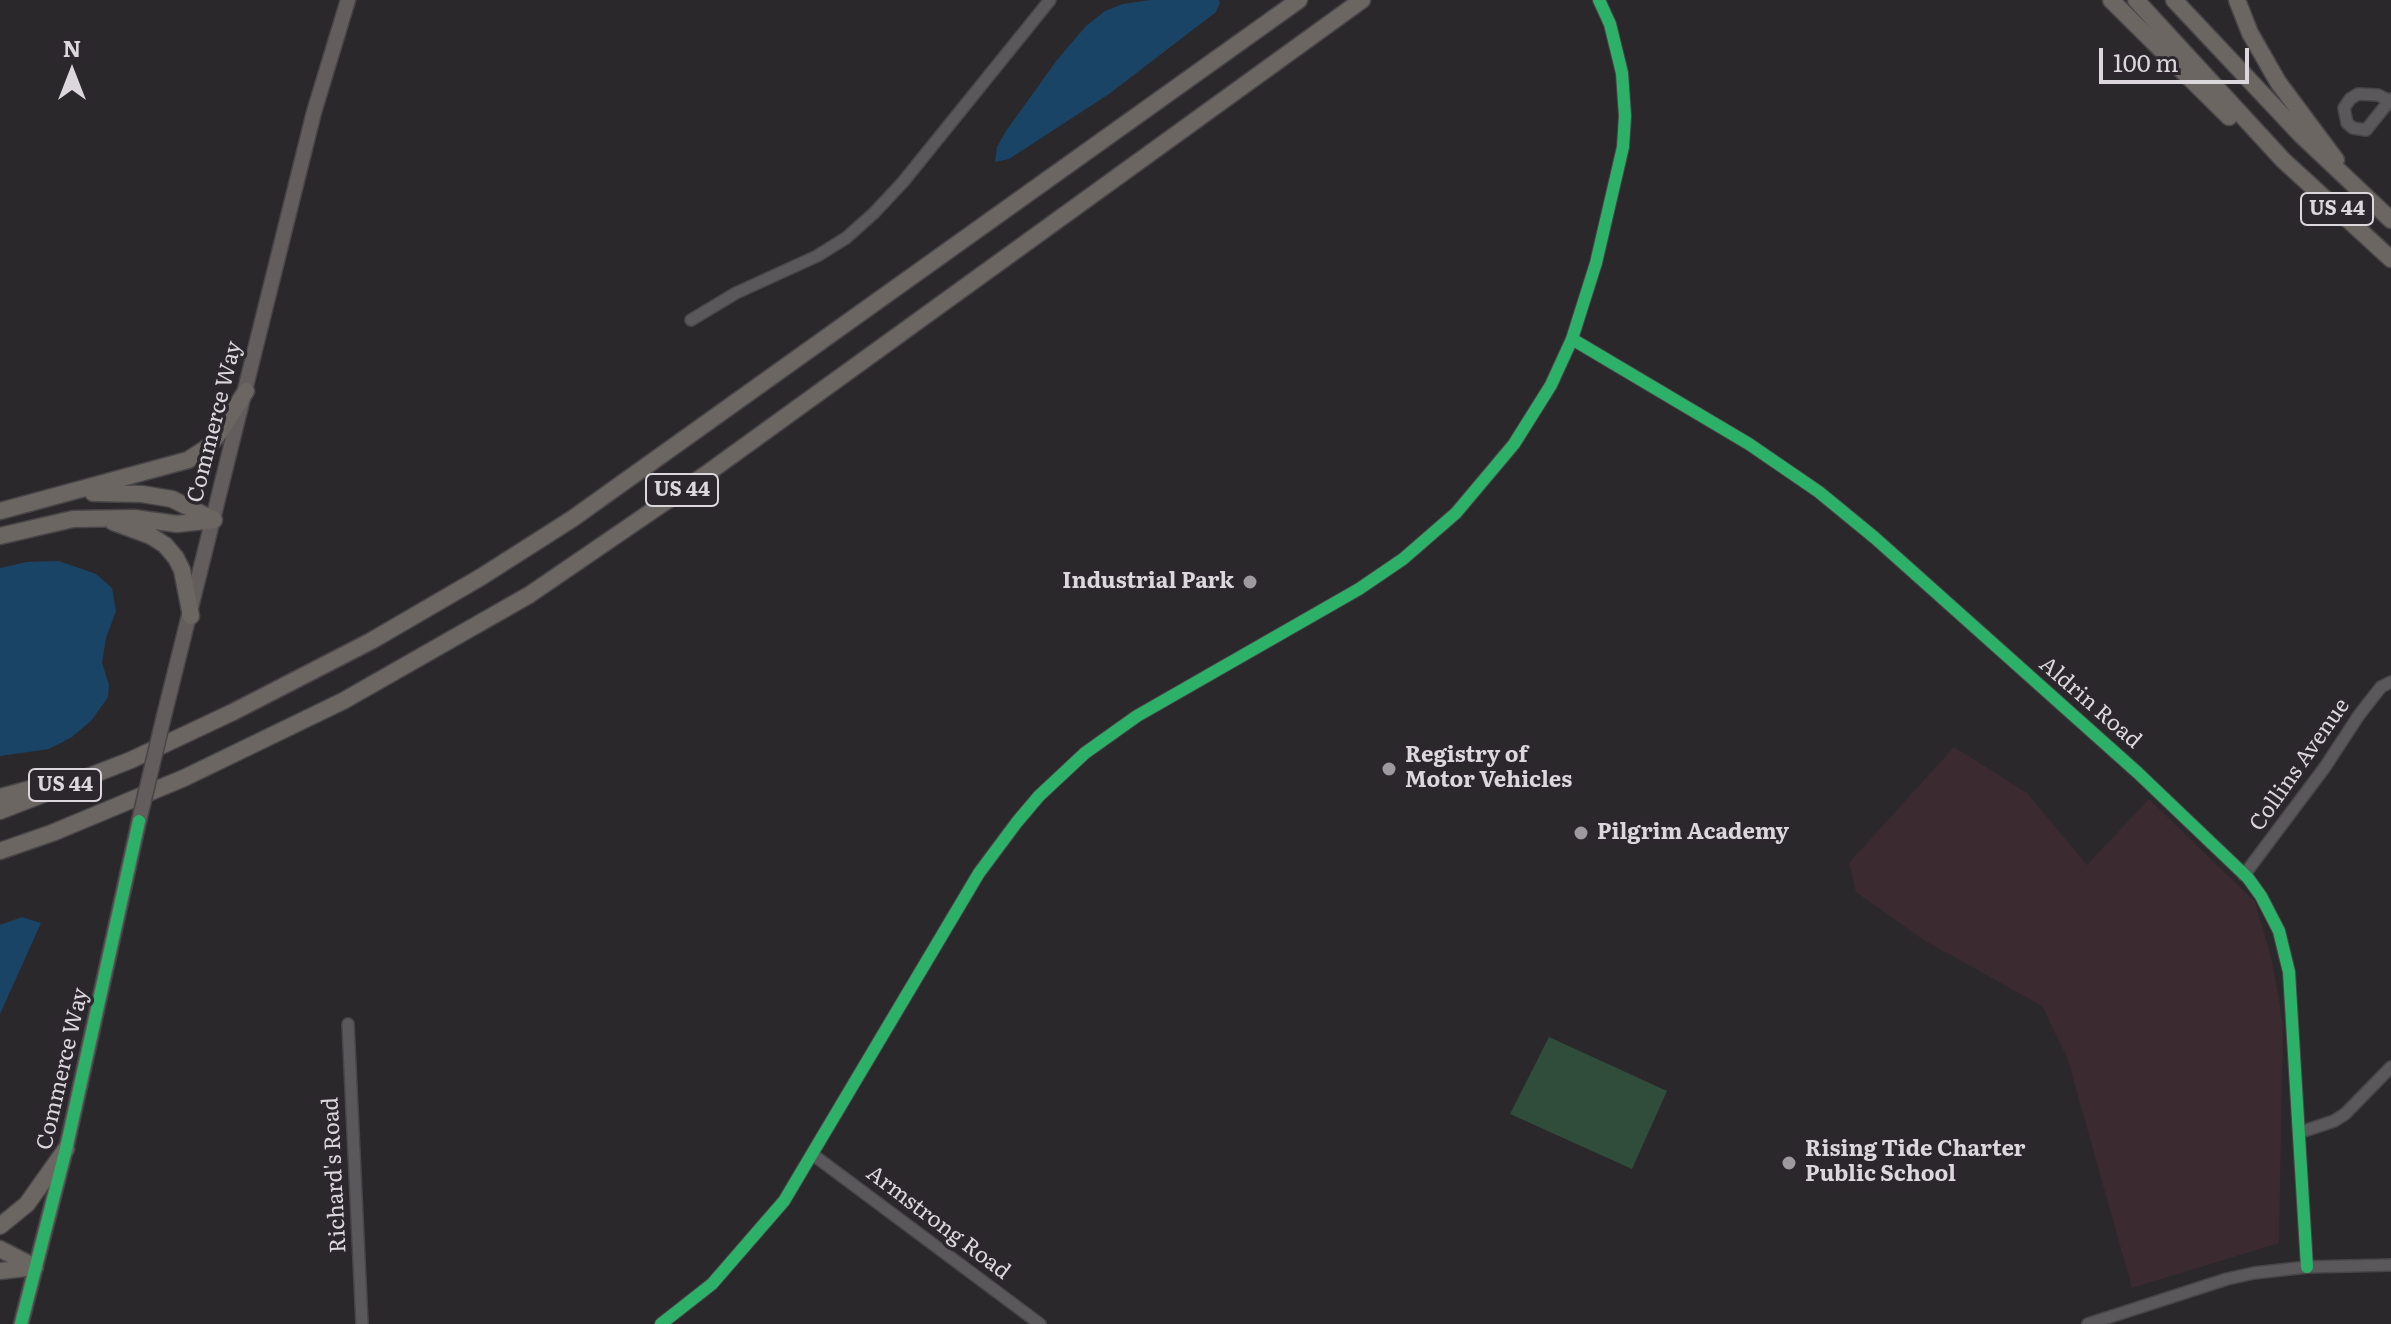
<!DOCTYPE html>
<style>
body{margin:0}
#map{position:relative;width:2391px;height:1324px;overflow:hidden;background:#2b282c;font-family:Literata,serif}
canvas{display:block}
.north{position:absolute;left:32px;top:32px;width:80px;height:80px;-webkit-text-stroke:6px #2c272d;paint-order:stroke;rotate:0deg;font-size:22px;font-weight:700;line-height:32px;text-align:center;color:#dbd7dc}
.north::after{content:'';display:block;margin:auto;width:28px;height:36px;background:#dbd7dc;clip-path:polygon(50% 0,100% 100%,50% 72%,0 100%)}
.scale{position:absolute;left:2099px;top:48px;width:150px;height:36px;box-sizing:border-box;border:4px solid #dbd7dc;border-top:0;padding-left:10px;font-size:24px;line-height:28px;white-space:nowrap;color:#dbd7dc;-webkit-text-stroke:6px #2c272d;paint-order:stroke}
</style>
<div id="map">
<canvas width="2391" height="1324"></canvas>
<div class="north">N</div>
<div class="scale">100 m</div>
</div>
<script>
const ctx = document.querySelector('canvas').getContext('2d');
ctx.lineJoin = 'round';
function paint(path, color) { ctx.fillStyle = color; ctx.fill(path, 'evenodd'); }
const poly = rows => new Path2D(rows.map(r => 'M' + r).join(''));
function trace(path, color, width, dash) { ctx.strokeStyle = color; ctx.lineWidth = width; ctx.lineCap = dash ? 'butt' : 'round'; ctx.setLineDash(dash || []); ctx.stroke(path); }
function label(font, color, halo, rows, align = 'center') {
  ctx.font = font + ' Literata,serif'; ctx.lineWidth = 7; ctx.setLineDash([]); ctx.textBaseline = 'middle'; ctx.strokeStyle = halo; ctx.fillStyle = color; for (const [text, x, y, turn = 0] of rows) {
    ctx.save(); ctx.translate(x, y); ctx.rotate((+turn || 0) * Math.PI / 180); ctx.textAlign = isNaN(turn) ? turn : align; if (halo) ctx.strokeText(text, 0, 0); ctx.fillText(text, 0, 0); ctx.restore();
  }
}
const industrial = poly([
 [1954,747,2027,793,2087,865,2149,799,2255,902,2272,960,2283,1024,2279,1243,2132,1288,2068,1060,2042,1006,1922,939,1856,892,1849,863]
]);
const green = poly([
 [1549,1037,1667,1091,1632,1169,1510,1114]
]);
const water = poly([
 [1150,0,1219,0,1220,3,1216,12,1109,94,1009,159,995,162,997,147,1006,131,1057,60,1086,26,1105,11,1123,4],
 [59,561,96,574,112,588,116,611,106,638,102,663,109,685,108,697,91,721,72,737,49,749,0,756,0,568,27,562],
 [22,917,41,923,0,1014,0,925]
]);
const minor = poly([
 [2388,100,2378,95,2358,94,2350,99,2344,108,2347,123,2353,128,2366,130,2391,99],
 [691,320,736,293,817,256,846,238,874,213,903,182,1050,0],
 [1572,339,1749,444,1819,492,1875,538,2138,773,2248,878,2261,896,2279,931,2289,972,2307,1267],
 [2244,875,2325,767,2359,715,2381,687,2391,682],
 [348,1024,362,1324],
 [2301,1132,2334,1121,2345,1114,2391,1067],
 [812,1154,1040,1324],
 [661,1324,712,1284,784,1201,979,873,1017,822,1039,796,1085,753,1137,716,1359,589,1403,559,1456,513,1514,444,1551,385,1572,339,1596,263,1623,147,1625,116,1622,73,1610,24,1599,0],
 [2088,1324,2227,1279,2254,1273,2307,1267,2391,1265]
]);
const major = poly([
 [164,716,314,112,348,0],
 [21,1324,66,1149,139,821]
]);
const highway = poly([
 [2111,0,2229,117],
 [2136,0,2283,160,2391,259],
 [2174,0,2301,135,2391,220],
 [2237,0,2250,33,2278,82,2336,160],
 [93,493,142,494,172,499,214,520],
 [0,511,188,460,208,447,217,436,246,391],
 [113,522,151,536,165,545,176,558,182,570,191,616],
 [0,536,73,519,134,518,177,524,214,520],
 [0,797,41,786],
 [0,811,131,760,233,712,371,641,481,577,572,519,1299,0],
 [0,851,52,833,184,778,343,701,529,595,709,472,1362,0],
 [0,1226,27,1204,66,1149],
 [0,1249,35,1267],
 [0,1271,35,1267]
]);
const majorBridge = poly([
 [139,821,164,716]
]);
const cycleway = poly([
 [1572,339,1749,444,1819,492,1875,538,2138,773,2248,878,2261,896,2279,931,2289,972,2307,1267],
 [21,1324,66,1149,139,821],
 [661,1324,712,1284,784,1201,979,873,1017,822,1039,796,1085,753,1137,716,1359,589,1403,559,1456,513,1514,444,1551,385,1572,339,1596,263,1623,147,1625,116,1622,73,1610,24,1599,0]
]);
const markers = [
 [1250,582,8,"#9d9a9e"],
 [1389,769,8,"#9d9a9e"],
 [1581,833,8,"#9d9a9e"],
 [1789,1163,8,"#9d9a9e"]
];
const shields = [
 [2337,209,72],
 [682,490,72],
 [65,785,72]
];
const shieldNames = [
 ["US 44",2337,209],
 ["US 44",682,490],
 ["US 44",65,785]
];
const streetNames = [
 ["Commerce Way",215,422,-76],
 ["Aldrin Road",2090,703,41],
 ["Collins Avenue",2300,765,-55],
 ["Commerce Way",63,1069,-77],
 ["Richard's Road",335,1175,-93],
 ["Armstrong Road",938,1223,37]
];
const poiNames = [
 ["Industrial Park",1234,582,"right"],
 ["Registry of",1405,756],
 ["Motor Vehicles",1405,781],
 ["Pilgrim Academy",1597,833],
 ["Rising Tide Charter",1805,1150],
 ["Public School",1805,1175]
];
paint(industrial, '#3b2a2f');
paint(green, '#304c3a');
paint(water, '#1a4466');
trace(minor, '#484549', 14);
trace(major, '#484549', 17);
trace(highway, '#484549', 19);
trace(minor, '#5b585b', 11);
trace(major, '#635e5d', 14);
trace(highway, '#6c6662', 16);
trace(majorBridge, '#484549', 17, []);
trace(majorBridge, '#635e5d', 14);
trace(cycleway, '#2db169', 12);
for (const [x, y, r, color] of markers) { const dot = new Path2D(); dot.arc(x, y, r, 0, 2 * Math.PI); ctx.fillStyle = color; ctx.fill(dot); trace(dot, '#2c272d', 3); }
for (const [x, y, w] of shields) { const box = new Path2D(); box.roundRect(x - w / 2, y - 16, w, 32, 6); ctx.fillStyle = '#2c272d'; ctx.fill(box); trace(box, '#dbd7dc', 2); }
label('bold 20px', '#dbd7dc', null, shieldNames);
label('22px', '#dbd7dc', '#2c272d', streetNames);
label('bold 22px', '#dbd7dc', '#2c272d', poiNames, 'left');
</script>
